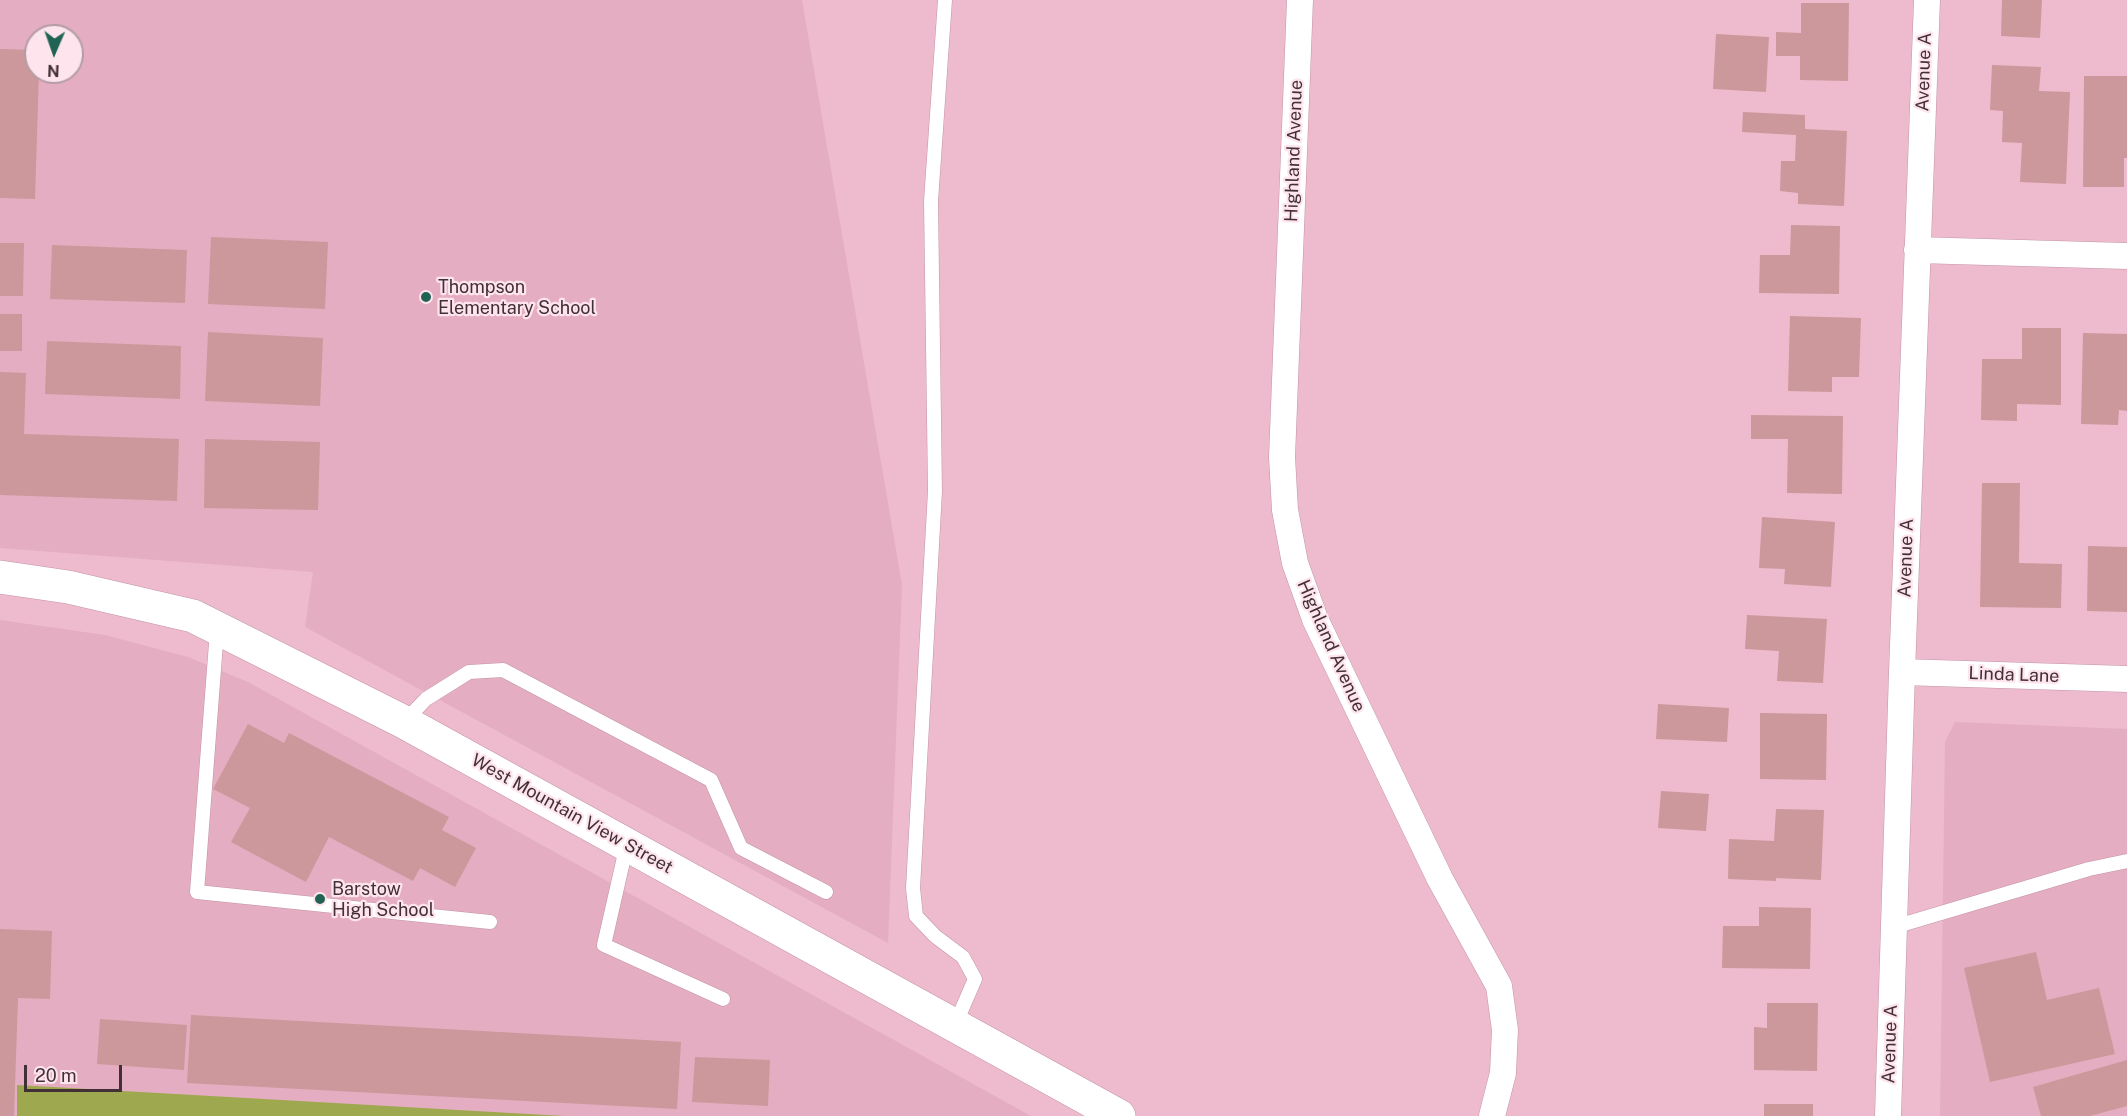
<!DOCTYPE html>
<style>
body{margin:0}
#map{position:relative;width:2127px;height:1116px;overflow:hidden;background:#edbbcd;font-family:"Public Sans",sans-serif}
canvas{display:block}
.north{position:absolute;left:24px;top:24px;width:60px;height:60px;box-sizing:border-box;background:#fee4ed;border:2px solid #b39ca4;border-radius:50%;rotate:182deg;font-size:16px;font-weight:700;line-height:24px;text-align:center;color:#433037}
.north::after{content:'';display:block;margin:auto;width:21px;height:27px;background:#206354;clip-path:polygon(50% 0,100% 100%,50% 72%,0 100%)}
.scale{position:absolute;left:24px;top:1065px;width:98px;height:27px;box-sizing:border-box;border:3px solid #433037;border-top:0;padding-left:8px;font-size:18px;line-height:21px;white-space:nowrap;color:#433037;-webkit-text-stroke:4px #fee4ed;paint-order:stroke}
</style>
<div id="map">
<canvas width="2127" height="1116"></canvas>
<div class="north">N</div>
<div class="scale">20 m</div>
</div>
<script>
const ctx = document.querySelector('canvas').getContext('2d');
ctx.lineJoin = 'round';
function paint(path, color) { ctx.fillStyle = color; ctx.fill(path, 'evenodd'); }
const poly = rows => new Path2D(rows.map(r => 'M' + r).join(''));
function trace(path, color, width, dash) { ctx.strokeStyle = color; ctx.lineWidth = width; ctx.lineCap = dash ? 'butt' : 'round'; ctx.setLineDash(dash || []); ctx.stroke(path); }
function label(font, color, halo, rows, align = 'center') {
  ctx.font = font + ' "Public Sans",sans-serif'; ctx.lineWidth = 4.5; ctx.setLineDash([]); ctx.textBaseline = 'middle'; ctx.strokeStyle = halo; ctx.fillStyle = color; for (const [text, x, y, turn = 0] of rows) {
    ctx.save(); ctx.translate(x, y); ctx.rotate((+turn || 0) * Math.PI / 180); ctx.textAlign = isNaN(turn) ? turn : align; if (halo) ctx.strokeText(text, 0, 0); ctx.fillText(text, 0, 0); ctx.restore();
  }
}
const built = poly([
 [0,0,802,0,902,585,888,943,305,627,313,572,0,548],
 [36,36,72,36,72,72,36,72],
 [0,620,105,635,188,657,248,682,1031,1116,0,1116],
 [1955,722,2127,729,2127,1116,1940,1116,1945,742]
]);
const green = poly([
 [17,1085,564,1116,17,1116]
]);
const building = poly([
 [2002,0,2042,0,2040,38,2001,36],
 [1801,3,1849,3,1848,81,1800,80,1800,56,1776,56,1776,32,1801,33],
 [1716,34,1769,37,1766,92,1713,89],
 [0,49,36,50,36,72,39,72,35,199,0,198],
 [1992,65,2041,67,2039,91,2070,92,2066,184,2020,182,2022,143,2002,142,2003,111,1990,110],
 [2084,76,2127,76,2127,158,2124,158,2124,187,2083,187],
 [1743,112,1805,115,1805,129,1847,131,1844,206,1798,204,1798,193,1780,191,1781,161,1795,161,1796,135,1742,132],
 [1791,225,1840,226,1839,294,1759,293,1760,255,1790,255],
 [211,237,328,242,325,309,208,304],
 [0,243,24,243,23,296,0,296],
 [52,245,187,250,185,303,50,299],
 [0,314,22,314,22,351,0,351],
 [1790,316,1861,318,1859,377,1832,377,1832,392,1788,391],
 [2022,328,2061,328,2061,405,2017,404,2017,421,1981,420,1982,359,2022,359],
 [208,332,323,338,320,406,205,401],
 [2083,333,2127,334,2127,411,2119,410,2118,425,2081,424],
 [47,341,181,346,180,399,45,394],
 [0,372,26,373,24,434,179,439,177,501,0,495],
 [1751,415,1843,416,1842,494,1787,493,1788,439,1751,439],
 [205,439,320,442,318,510,204,508],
 [1982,483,2020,483,2019,563,2062,564,2061,608,1980,607],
 [1762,517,1835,522,1831,587,1784,584,1785,569,1759,568],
 [2088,546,2127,547,2127,612,2087,611],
 [1747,615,1827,619,1823,683,1777,681,1779,651,1745,649],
 [1658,704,1729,708,1727,742,1656,739],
 [1760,713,1827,714,1826,780,1760,779],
 [248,724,284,743,289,733,449,817,442,830,476,848,455,887,420,868,413,881,329,837,306,882,231,842,250,808,213,789],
 [1661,791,1709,794,1706,831,1658,828],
 [1776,809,1824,810,1821,880,1776,878,1776,881,1728,879,1729,839,1774,841],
 [1759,907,1811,908,1810,969,1722,968,1723,926,1759,926],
 [0,929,52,931,50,999,18,998,14,1116,0,1116],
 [2036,952,2047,1000,2099,988,2115,1054,1990,1082,1964,968],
 [1767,1003,1818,1003,1817,1071,1754,1070,1754,1027,1767,1028],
 [191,1015,681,1042,677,1109,187,1083],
 [100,1019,187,1025,184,1070,97,1064],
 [695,1057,770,1060,768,1106,692,1102],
 [2127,1060,2127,1106,2090,1116,2041,1116,2033,1087],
 [1764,1104,1813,1104,1813,1116,1764,1116]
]);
const lane = poly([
 [945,0,931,201,935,491,913,888,916,916,935,936,963,957,975,979,955,1025],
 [217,630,197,892,490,922],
 [404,722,426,699,469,672,503,670,711,780,741,848,826,892],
 [627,844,604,945,723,999],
 [1894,927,2089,869,2127,861]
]);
const street = poly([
 [1300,0,1282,457,1285,510,1295,563,1315,619,1440,879,1499,986,1505,1030,1503,1073,1492,1116],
 [1917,250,2127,256],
 [1902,672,2127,679],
 [1888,1116,1902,672,1927,0]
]);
const secondary = poly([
 [0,577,68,587,193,616,404,722,1119,1116]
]);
const markers = [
 [426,297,6,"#206354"],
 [320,899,6,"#206354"]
];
const streetNames = [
 ["Avenue A",1924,72,-88],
 ["Highland Avenue",1294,151,-88],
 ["Avenue A",1906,558,-88],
 ["Highland Avenue",1331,646,66],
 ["Linda Lane",2014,675,2],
 ["West Mountain View Street",572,814,29],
 ["Avenue A",1890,1044,-88]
];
const poiNames = [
 ["Thompson",438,287],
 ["Elementary School",438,308],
 ["Barstow",332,889],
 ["High School",332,910]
];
paint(built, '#e5adc1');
paint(green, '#9ea84f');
paint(building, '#cc989b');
trace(lane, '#c393a5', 15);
trace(street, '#c393a5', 27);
trace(secondary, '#c393a5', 34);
trace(lane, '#fff', 14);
trace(street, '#fff', 26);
trace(secondary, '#fff', 33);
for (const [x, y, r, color] of markers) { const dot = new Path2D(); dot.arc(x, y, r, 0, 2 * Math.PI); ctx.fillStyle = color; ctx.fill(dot); trace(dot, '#fee4ed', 2); }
label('18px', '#433037', '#fee4ed', streetNames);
label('18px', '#433037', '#fee4ed', poiNames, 'left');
</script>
